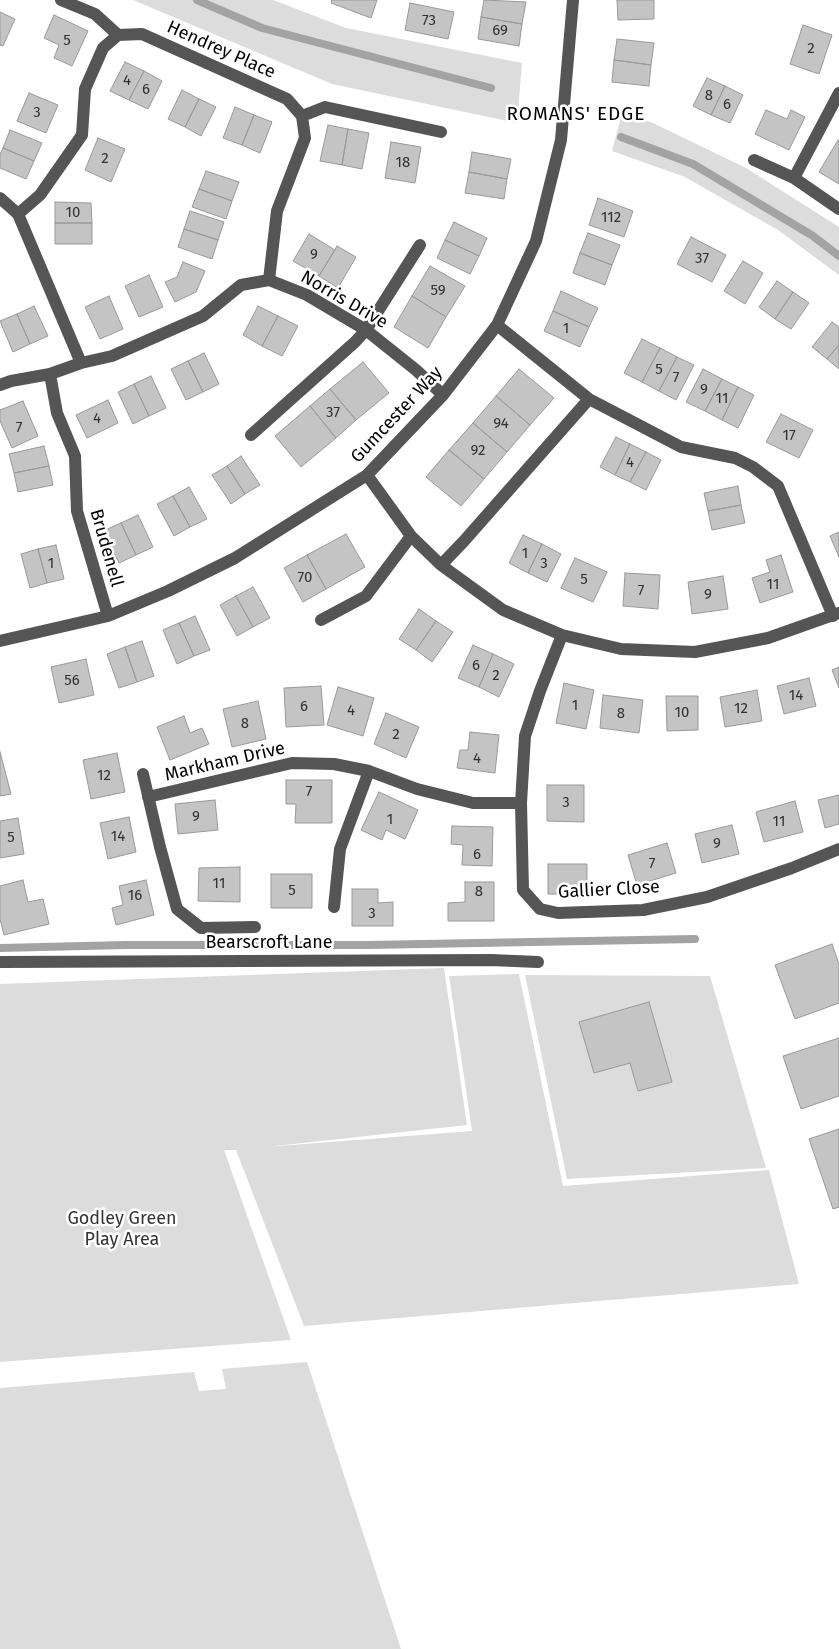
<!DOCTYPE html>
<style>
body{margin:0}
canvas{display:block;background:#fff}
</style>
<canvas width="839" height="1649"></canvas>
<script>
const ctx = document.querySelector('canvas').getContext('2d');
ctx.lineJoin = 'round';
function paint(path, color) { ctx.fillStyle = color; ctx.fill(path, 'evenodd'); }
const poly = rows => new Path2D(rows.map(r => 'M' + r).join(''));
function trace(path, color, width, dash) { ctx.strokeStyle = color; ctx.lineWidth = width; ctx.lineCap = dash ? 'butt' : 'round'; ctx.setLineDash(dash || []); ctx.stroke(path); }
function label(font, color, halo, rows, align = 'center') {
  ctx.font = font + ' "Fira Sans",sans-serif'; ctx.lineWidth = 5; ctx.setLineDash([]); ctx.textBaseline = 'middle'; ctx.strokeStyle = halo; ctx.fillStyle = color; for (const [text, x, y, turn = 0] of rows) {
    ctx.save(); ctx.translate(x, y); ctx.rotate((+turn || 0) * Math.PI / 180); ctx.textAlign = isNaN(turn) ? turn : align; if (halo) ctx.strokeText(text, 0, 0); ctx.fillText(text, 0, 0); ctx.restore();
  }
}
const green = poly([
 [133,0,273,0,346,28,522,63,517,123,332,84],
 [621,117,651,122,746,168,839,227,839,275,778,230,685,177,612,151],
 [444,968,467,1125,266,1147,472,1131,449,976,519,974,563,1186,769,1170,799,1284,304,1326,236,1150,224,1150,291,1340,0,1362,0,984],
 [525,975,710,976,766,1168,567,1179],
 [307,1362,401,1649,0,1649,0,1388,194,1372,199,1391,226,1389,222,1369]
]);
const stream = poly([
 [197,0,262,28,491,88],
 [621,137,693,164,813,236,839,256],
 [0,948,126,945,369,945,695,939]
]);
const building = poly([
 [332,0,377,0,371,18,331,3,332,0],
 [484,0,526,2,522,24,481,17,484,0],
 [617,0,654,0,654,19,618,20,617,0],
 [410,3,454,12,448,39,405,30,410,3],
 [0,12,15,19,3,46,0,45,0,12],
 [54,15,88,31,72,66,54,58,59,45,44,38,54,15],
 [481,17,522,24,519,46,478,39,481,17],
 [803,25,832,35,819,74,790,64,803,25],
 [617,39,654,43,651,65,614,60,617,39],
 [614,60,651,65,649,86,612,82,614,60],
 [125,62,144,71,129,100,110,91,125,62],
 [144,71,162,81,148,109,129,100,144,71],
 [707,78,725,86,711,115,693,106,707,78],
 [725,86,743,95,730,123,711,115,725,86],
 [182,90,199,99,185,127,168,119,182,90],
 [29,93,58,105,46,133,17,121,29,93],
 [199,99,216,107,201,136,185,127,199,99],
 [235,107,254,115,242,145,223,138,235,107],
 [766,110,787,119,791,110,805,117,789,150,755,134,766,110],
 [254,115,272,122,260,153,242,145,254,115],
 [328,125,348,129,342,165,320,161,328,125],
 [348,129,369,133,362,169,342,165,348,129],
 [10,130,42,143,34,161,3,148,10,130],
 [98,138,125,149,111,182,85,170,98,138],
 [838,140,839,140,839,184,819,172,838,140],
 [391,142,421,147,415,183,385,178,391,142],
 [3,148,34,161,26,179,0,168,0,154,3,148],
 [472,152,511,159,507,179,469,172,472,152],
 [206,171,239,182,232,201,199,189,206,171],
 [469,172,507,179,504,199,465,193,469,172],
 [199,189,232,201,226,219,192,207,199,189],
 [598,198,633,211,624,237,589,225,598,198],
 [55,202,91,203,92,223,55,223,55,202],
 [190,211,224,222,218,240,184,229,190,211],
 [454,222,487,238,479,256,445,240,454,222],
 [55,223,92,223,92,244,55,244,55,223],
 [184,229,218,240,212,259,178,247,184,229],
 [588,233,620,245,612,265,580,253,588,233],
 [309,234,335,250,319,276,293,261,309,234],
 [691,237,726,255,712,282,677,264,691,237],
 [445,240,479,256,470,274,437,258,445,240],
 [337,246,356,257,338,288,319,276,337,246],
 [580,253,612,265,605,285,573,273,580,253],
 [743,261,763,273,745,304,724,291,743,261],
 [183,262,205,271,196,292,175,302,165,282,177,277,183,262],
 [430,266,465,286,446,317,412,296,430,266],
 [149,275,163,307,139,317,125,286,149,275],
 [777,281,793,292,775,319,759,307,777,281],
 [561,291,598,308,589,327,553,311,561,291],
 [793,292,809,303,791,329,775,319,793,292],
 [109,296,123,329,100,339,85,307,109,296],
 [412,296,446,317,428,348,394,327,412,296],
 [34,306,48,336,30,344,17,314,34,306],
 [258,306,278,316,262,346,243,335,258,306],
 [553,311,589,327,580,347,544,331,553,311],
 [17,314,30,344,13,352,0,321,17,314],
 [278,316,298,326,282,356,262,346,278,316],
 [832,322,839,327,839,345,827,359,812,347,832,322],
 [642,339,660,348,642,382,624,373,642,339],
 [839,345,839,369,827,359,839,345],
 [660,348,677,357,659,391,642,382,660,348],
 [204,353,219,384,203,392,188,361,204,353],
 [677,357,694,365,676,400,659,391,677,357],
 [188,361,203,392,186,400,171,369,188,361],
 [363,362,389,393,356,420,330,389,363,362],
 [519,369,554,398,530,425,496,396,519,369],
 [703,369,722,379,705,411,686,402,703,369],
 [151,376,166,408,149,416,134,384,151,376],
 [722,379,738,387,722,420,705,411,722,379],
 [134,384,149,416,133,424,118,392,134,384],
 [738,387,754,395,738,428,722,420,738,387],
 [330,389,356,420,336,438,310,406,330,389],
 [496,396,530,425,507,452,473,423,496,396],
 [108,400,118,423,87,438,76,415,108,400],
 [23,401,38,436,12,448,0,421,0,410,23,401],
 [310,406,336,438,301,467,275,436,310,406],
 [781,414,813,430,799,458,766,442,781,414],
 [473,423,507,452,484,479,449,450,473,423],
 [616,437,630,444,615,475,600,467,616,437],
 [630,444,646,452,630,482,615,475,630,444],
 [44,446,49,466,14,473,9,454,44,446],
 [449,450,484,479,461,506,426,477,449,450],
 [646,452,661,460,646,490,630,482,646,452],
 [241,456,260,485,245,494,227,466,241,456],
 [49,466,53,485,18,492,14,473,49,466],
 [227,466,245,494,231,504,212,475,227,466],
 [738,486,741,505,708,511,704,493,738,486],
 [189,487,207,519,190,527,173,496,189,487],
 [173,496,190,527,174,536,157,504,173,496],
 [741,505,745,523,712,530,708,511,741,505],
 [138,515,153,547,136,555,121,523,138,515],
 [121,523,136,555,119,563,103,531,121,523],
 [839,532,839,557,830,536,839,532],
 [346,534,365,567,326,589,307,555,346,534],
 [523,535,542,544,528,573,509,563,523,535],
 [542,544,561,554,547,582,528,573,542,544],
 [56,545,64,579,47,583,38,549,56,545],
 [38,549,47,583,30,588,21,554,38,549],
 [307,555,326,589,303,602,284,568,307,555],
 [781,555,793,592,760,603,752,578,770,572,766,560,781,555],
 [575,558,607,572,593,602,561,588,575,558],
 [625,573,660,575,658,609,623,606,625,573],
 [723,576,728,609,692,614,688,582,723,576],
 [253,587,270,618,253,627,236,596,253,587],
 [236,596,253,627,237,636,220,605,236,596],
 [419,609,436,621,416,650,399,639,419,609],
 [195,616,210,650,194,656,179,623,195,616],
 [436,621,453,632,432,662,416,650,436,621],
 [179,623,194,656,177,664,163,630,179,623],
 [142,641,154,676,137,682,125,647,142,641],
 [473,645,493,654,479,687,458,678,473,645],
 [125,647,137,682,119,688,107,654,125,647],
 [493,654,514,664,499,697,479,687,493,654],
 [86,659,94,695,59,703,51,667,86,659],
 [839,667,839,688,832,670,839,667],
 [809,678,816,706,784,714,777,686,809,678],
 [564,683,594,690,586,729,556,723,564,683],
 [321,686,324,725,286,727,284,688,321,686],
 [338,687,374,698,363,736,327,725,338,687],
 [757,690,762,721,725,727,720,697,757,690],
 [603,695,643,700,639,733,600,728,603,695],
 [666,696,698,696,698,730,667,731,666,696],
 [258,701,266,739,232,747,223,709,258,701],
 [386,713,419,727,406,758,374,744,386,713],
 [184,716,190,733,202,728,209,744,170,760,157,727,184,716],
 [470,732,499,735,495,773,457,768,460,750,468,750,470,732],
 [0,752,11,794,0,796,0,752],
 [117,753,125,792,91,799,83,760,117,753],
 [286,780,332,780,332,823,295,823,296,804,286,804,286,780],
 [547,785,584,785,584,822,547,821,547,785],
 [379,792,418,810,405,839,386,830,382,840,361,830,379,792],
 [839,795,839,824,825,828,818,800,839,795],
 [215,800,218,830,178,834,175,804,215,800],
 [795,801,803,832,764,842,756,812,795,801],
 [129,817,136,852,108,859,100,823,129,817],
 [18,818,24,854,0,858,0,821,18,818],
 [732,825,739,854,702,863,695,834,732,825],
 [452,826,493,827,492,866,462,865,463,845,451,844,452,826],
 [667,843,676,873,637,885,628,855,667,843],
 [548,864,587,864,587,894,548,894,548,864],
 [240,867,240,902,198,901,199,868,240,867],
 [271,874,312,874,312,908,271,908,271,874],
 [23,880,28,902,43,899,49,924,4,935,0,919,0,886,23,880],
 [146,880,154,915,116,925,112,908,123,905,119,886,146,880],
 [465,882,494,882,494,921,448,921,448,903,465,902,465,882],
 [352,889,378,889,378,903,393,902,393,926,352,926,352,889],
 [832,944,839,964,839,1003,795,1019,775,965,832,944],
 [649,1002,672,1082,638,1091,630,1063,594,1073,579,1022,649,1002],
 [839,1038,839,1096,801,1109,783,1056,839,1038],
 [839,1129,839,1207,833,1209,809,1139,839,1129]
]);
const minor = poly([
 [61,0,95,14,118,35],
 [302,116,325,107,441,132],
 [754,160,794,178,839,209],
 [794,178,839,93],
 [0,198,18,214,81,363,50,374,11,381,0,385],
 [18,214,40,195,82,135,85,89,103,48,118,35,142,34,287,99,302,116,305,138,277,211,269,280],
 [497,325,589,399,681,447,735,458,753,467,778,486,833,616],
 [81,363,112,356,203,316,241,285,269,280,307,295,366,330,416,370,443,395],
 [50,374,57,413,75,456,77,511,108,616],
 [251,435,355,342,366,330,420,245],
 [367,475,411,536,441,565,503,610,562,635,621,649,695,652,768,638,839,613],
 [441,565,464,541,589,399],
 [321,620,366,596,411,536],
 [562,635,540,691,525,736,521,803,523,890,540,909,558,913,643,910,707,897,792,868,839,849],
 [0,641,108,616,168,591,235,558,367,475,443,395,497,325,536,241,561,140,573,0],
 [143,774,160,847,177,909,201,928,255,927],
 [148,797,292,763,334,764,369,771,417,789,473,803,521,803],
 [334,907,340,849,369,771],
 [0,962,491,960,538,962]
]);
const numberNames = [
 ["73",429,21],
 ["69",500,31],
 ["5",67,41],
 ["2",811,49],
 ["4",127,81],
 ["6",146,90],
 ["8",709,96],
 ["6",727,105],
 ["3",37,113],
 ["2",105,159],
 ["18",403,163],
 ["10",73,213],
 ["112",611,218],
 ["9",314,255],
 ["37",702,259],
 ["59",438,291],
 ["1",566,329],
 ["5",659,370],
 ["7",676,378],
 ["9",704,390],
 ["11",722,399],
 ["37",333,413],
 ["4",97,419],
 ["94",501,424],
 ["7",19,428],
 ["17",789,436],
 ["92",478,451],
 ["4",630,463],
 ["1",525,554],
 ["1",51,564],
 ["3",544,564],
 ["70",305,578],
 ["5",584,580],
 ["11",773,585],
 ["7",641,591],
 ["9",708,595],
 ["6",476,666],
 ["2",496,676],
 ["56",72,681],
 ["14",796,696],
 ["1",575,706],
 ["6",304,707],
 ["12",741,709],
 ["4",351,711],
 ["10",682,713],
 ["8",621,714],
 ["8",245,724],
 ["2",396,735],
 ["4",477,759],
 ["12",104,776],
 ["7",309,792],
 ["3",566,803],
 ["9",196,817],
 ["1",390,820],
 ["11",779,822],
 ["14",118,837],
 ["5",11,838],
 ["9",717,844],
 ["6",477,855],
 ["7",652,864],
 ["11",219,884],
 ["5",292,891],
 ["8",479,892],
 ["16",135,896],
 ["3",372,914]
];
const streetNames = [
 ["Hendrey Place",221,50,24],
 ["Norris Drive",344,300,30],
 ["Gumcester Way",397,415,-47],
 ["Brudenell",106,548,74],
 ["Markham Drive",225,762,-13],
 ["Gallier Close",609,890,-3],
 ["Bearscroft Lane",269,943]
];
const parkNames = [
 ["Godley Green",122,1219],
 ["Play Area",122,1240]
];
const neighbourhoodNames = [
 ["ROMANS' EDGE",576,115]
];
paint(green, '#dcdcdc');
trace(stream, '#a3a3a3', 8);
paint(building, '#c4c4c4');
trace(building, '#999', 1);
trace(minor, '#555', 12);
label('15px', '#313131', null, numberNames);
label('18px', '#000', '#fff', streetNames);
label('18px', '#333', '#fff', parkNames);
ctx.letterSpacing = '1px';
label('19px', '#000', '#fff', neighbourhoodNames);
ctx.letterSpacing = '0px';
</script>
